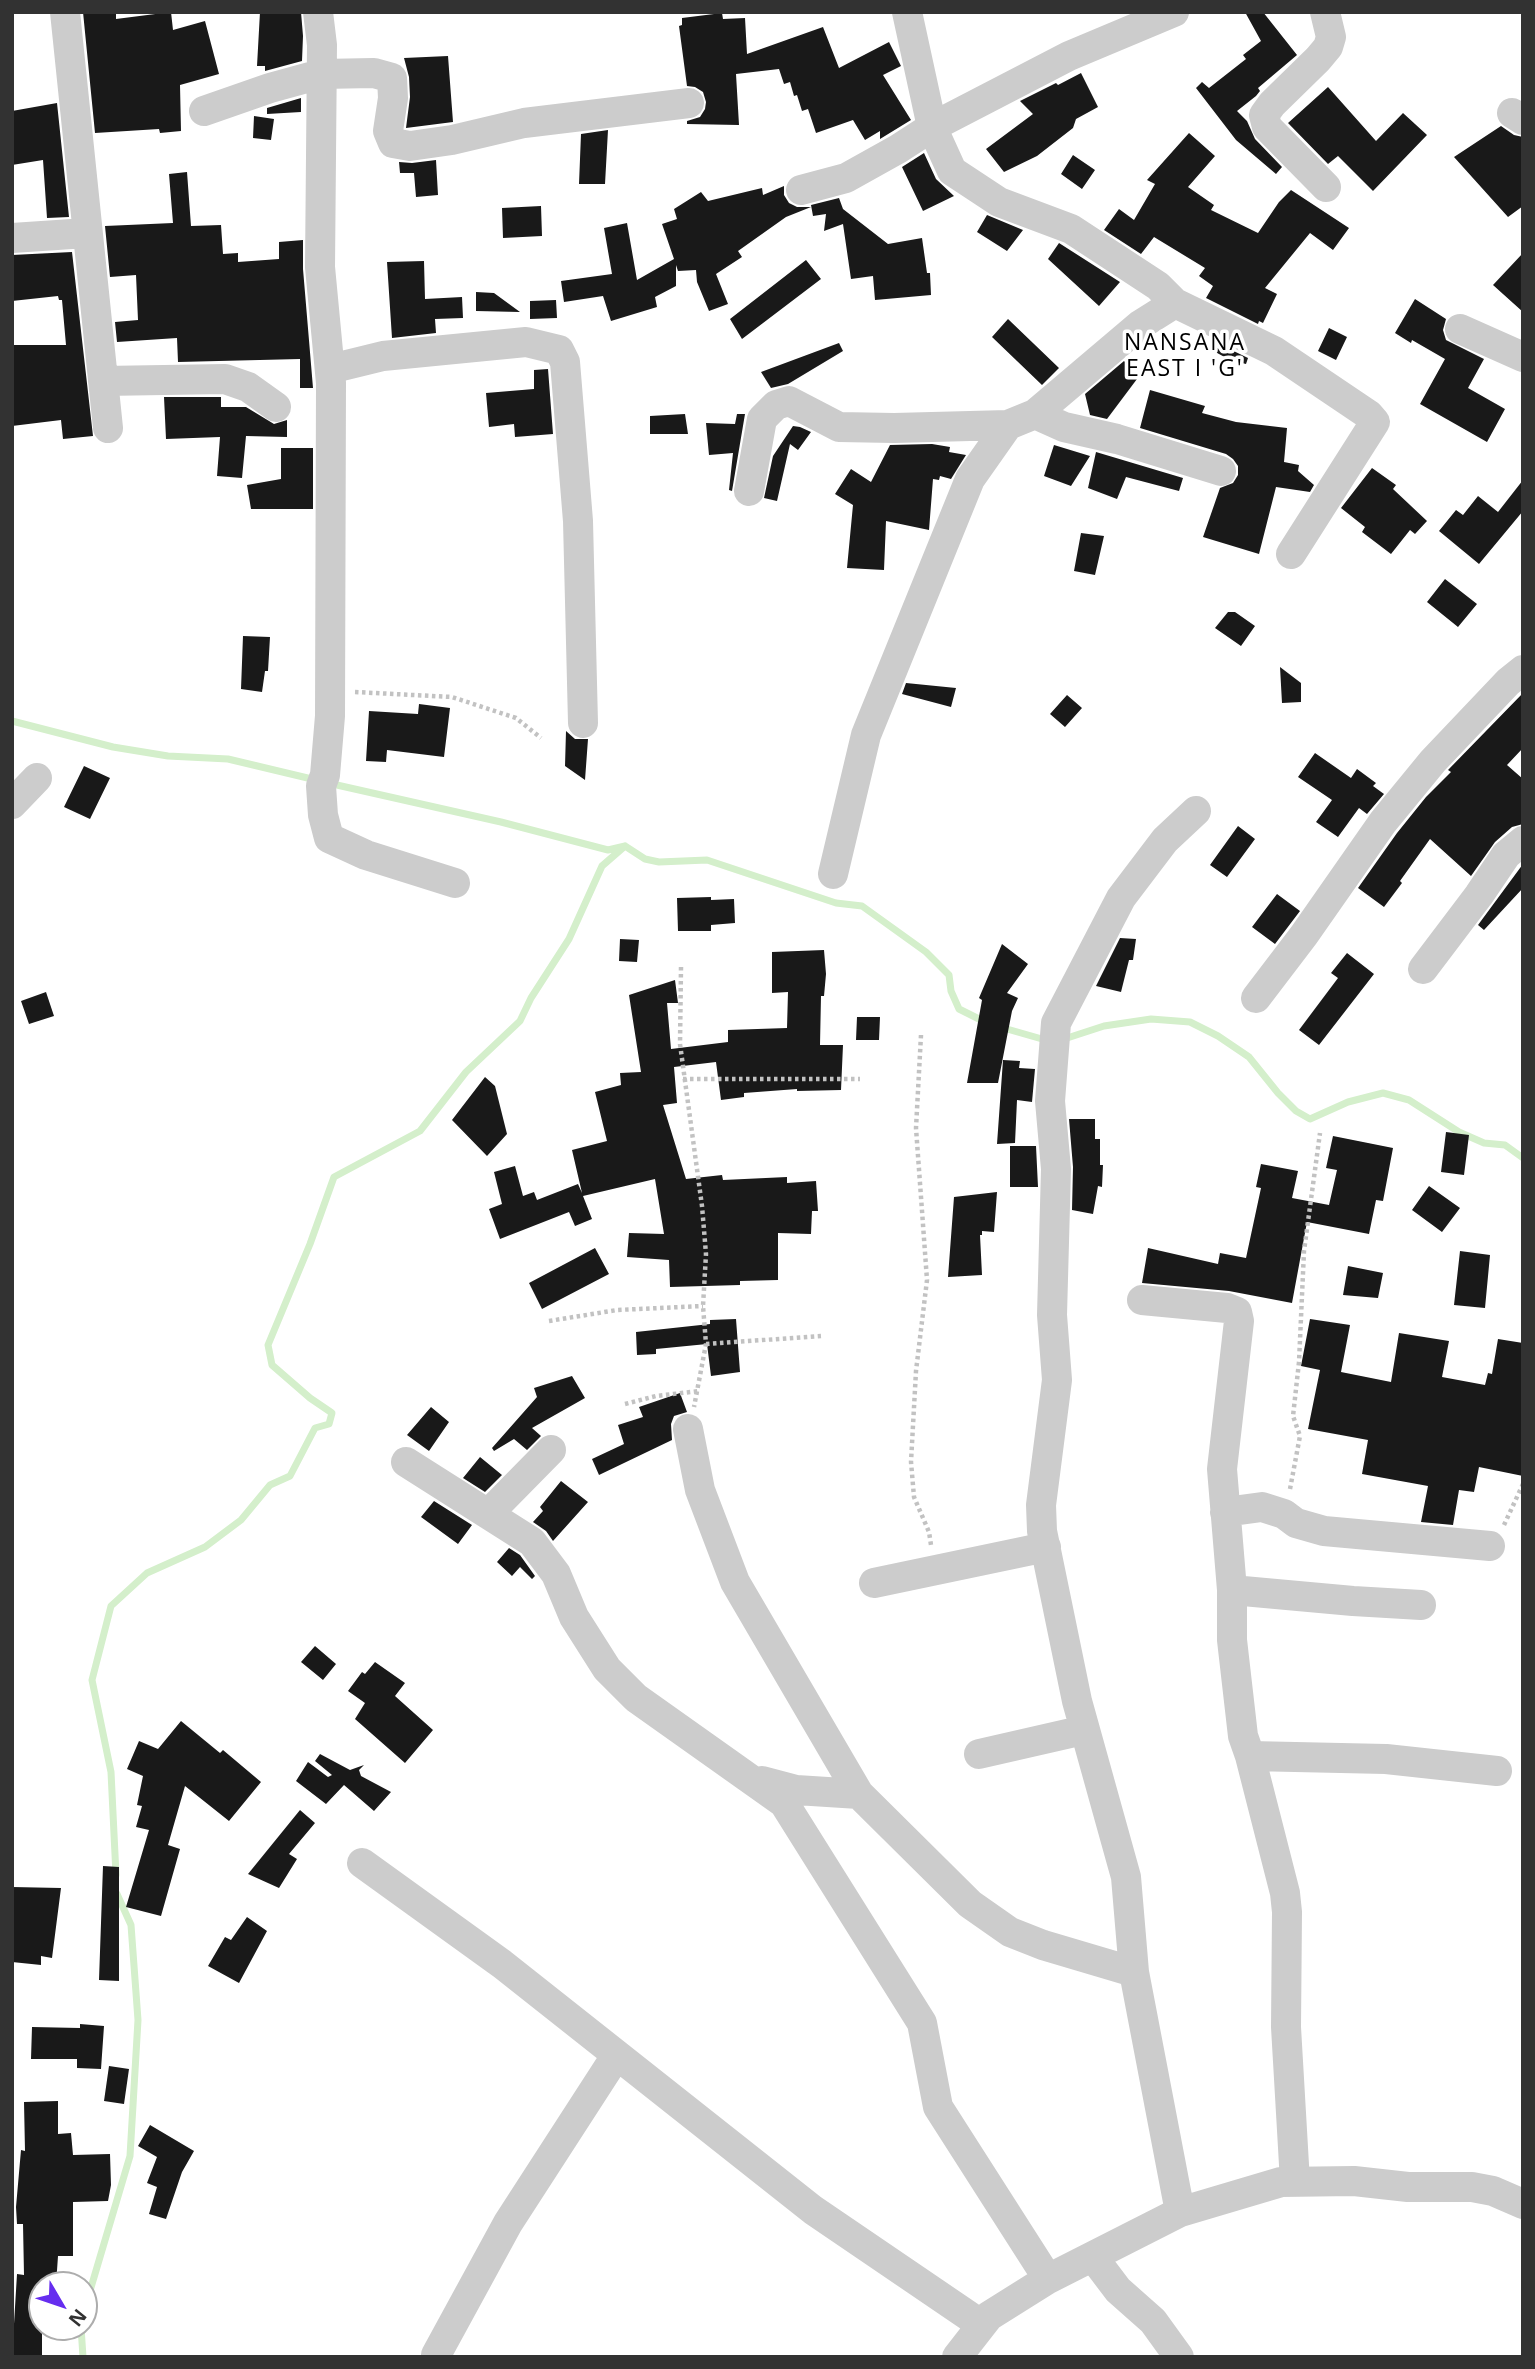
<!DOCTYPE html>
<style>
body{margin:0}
#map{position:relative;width:1535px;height:2369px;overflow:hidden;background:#fff;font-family:"Open Sans",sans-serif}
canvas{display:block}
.frame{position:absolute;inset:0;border:14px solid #323232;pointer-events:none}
.north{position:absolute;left:28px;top:2271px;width:70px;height:70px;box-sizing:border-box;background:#fff;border:2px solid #adadad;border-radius:50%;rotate:129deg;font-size:19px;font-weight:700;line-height:28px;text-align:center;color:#323232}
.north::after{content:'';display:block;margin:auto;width:24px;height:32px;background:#662def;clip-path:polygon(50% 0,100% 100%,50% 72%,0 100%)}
</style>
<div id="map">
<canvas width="1535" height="2369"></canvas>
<div class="frame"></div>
<div class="north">N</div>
</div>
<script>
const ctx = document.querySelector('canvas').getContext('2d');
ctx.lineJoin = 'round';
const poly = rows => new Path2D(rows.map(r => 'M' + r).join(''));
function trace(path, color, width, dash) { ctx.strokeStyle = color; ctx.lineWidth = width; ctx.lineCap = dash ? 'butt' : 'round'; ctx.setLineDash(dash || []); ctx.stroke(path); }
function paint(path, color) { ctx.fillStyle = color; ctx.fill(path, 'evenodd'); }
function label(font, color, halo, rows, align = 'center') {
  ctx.font = font + ' "Open Sans",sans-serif'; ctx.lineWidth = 7; ctx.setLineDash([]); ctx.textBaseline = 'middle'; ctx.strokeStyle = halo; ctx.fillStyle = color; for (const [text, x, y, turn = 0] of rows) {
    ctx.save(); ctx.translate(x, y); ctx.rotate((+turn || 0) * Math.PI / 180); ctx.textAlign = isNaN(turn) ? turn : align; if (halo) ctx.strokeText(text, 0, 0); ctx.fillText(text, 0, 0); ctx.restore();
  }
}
const stream = poly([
 [12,721,113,747,168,756,228,759,316,780],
 [328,783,501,822,608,850,625,846,645,859,659,862,707,860,836,903,862,906,926,952,949,975,951,991,959,1009,985,1022],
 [1000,1027,1049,1041],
 [1061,1040,1104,1026,1151,1019,1190,1022,1218,1036,1249,1057,1278,1093,1296,1111,1310,1119,1348,1102,1383,1093,1409,1100,1459,1132,1484,1143,1505,1145,1523,1158],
 [116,1875,111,1772,92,1680,111,1606,147,1573,205,1547,241,1520,270,1485,290,1476,315,1428,329,1424,332,1413,310,1398,272,1365,268,1345,310,1244,334,1177,420,1131,466,1072,520,1021,531,998,569,939,602,866,625,846],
 [84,2311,130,2156,138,2020,131,1925,117,1894],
 [81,2327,83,2357]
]);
const building = poly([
 [83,12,116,12,116,19,171,12,173,30,205,21,219,74,180,85,181,131,160,133,159,129,95,133],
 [260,12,301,12,303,36,302,61,265,71,265,66,257,66],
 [1245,12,1263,12,1297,55,1258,88,1260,91,1256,96,1237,111,1247,121,1255,139,1282,167,1276,174,1236,140,1196,88,1202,82,1209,88,1246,59,1243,55,1261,41],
 [722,13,723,19,745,18,747,54,823,27,839,68,889,42,901,66,883,75,911,120,880,139,880,131,865,140,853,120,816,133,808,109,802,111,797,95,794,96,790,82,784,84,779,69,736,74,739,125,687,124,687,121,700,117,705,109,706,102,703,92,695,87,687,86,679,26,682,25,682,18],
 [448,56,453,122,406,128,410,97,409,77,404,58],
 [1081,73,1098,107,1076,119,1073,128,1037,156,1004,172,986,149,1033,114,1020,101,1056,83,1058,85],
 [1328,87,1376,141,1403,113,1427,135,1373,191,1338,156,1328,164,1288,123],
 [301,98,301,112,267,114,267,108],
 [57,103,69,217,47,218,43,160,12,165,12,111],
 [254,116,274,119,271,140,253,138],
 [1501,126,1514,135,1523,137,1523,206,1508,217,1454,157],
 [608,130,605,184,579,184,581,134],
 [1189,133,1215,156,1188,187,1214,205,1211,210,1258,233,1279,202,1291,190,1349,228,1333,250,1310,233,1265,288,1277,294,1263,323,1259,321,1258,324,1206,298,1213,286,1199,276,1205,268,1154,237,1141,254,1104,230,1119,209,1134,220,1155,184,1147,180],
 [924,153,936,179,954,196,923,211,902,167],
 [1073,155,1095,170,1082,189,1061,174],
 [436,160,438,195,416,197,414,173,400,173,399,162,412,163],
 [187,172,191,226,221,225,223,254,238,253,238,262,279,259,279,242,303,240,303,269,313,388,300,388,300,359,178,362,177,338,117,342,115,322,138,320,136,275,110,277,105,226,173,223,169,174],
 [784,186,784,195,789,203,797,207,811,207,786,217,738,251,742,257,716,274,728,304,709,311,697,282,696,270,678,271,676,265,676,286,655,297,657,307,611,321,603,296,564,302,561,281,612,274,604,228,627,223,637,280,674,259,662,224,677,219,674,209,701,192,708,201,762,188,763,195],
 [839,198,843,209,888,244,922,238,927,273,930,273,931,295,875,300,873,276,851,279,843,224,824,231,826,214,813,216,811,205],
 [541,206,542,236,503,238,502,208],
 [987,215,1023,230,1007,251,977,232],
 [1059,243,1120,282,1099,306,1048,259],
 [72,252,93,436,63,439,61,420,12,426,14,345,66,345,62,300,59,300,58,296,12,301,12,255],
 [1523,253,1523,312,1493,285],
 [806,260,821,279,742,339,730,319],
 [424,261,425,299,462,297,463,318,435,319,436,333,392,338,387,262],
 [476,292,494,293,520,312,476,311],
 [1415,299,1446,319,1443,330,1446,340,1484,359,1468,388,1505,409,1487,442,1420,404,1445,359,1412,340,1411,343,1395,333],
 [556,300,557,318,530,319,530,301],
 [1008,319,1059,368,1042,385,992,337],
 [1329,328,1347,337,1336,360,1318,351],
 [1213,341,1248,358,1246,364,1230,360,1208,348],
 [839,343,843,351,788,384,771,388,761,372],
 [1124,361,1140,375,1107,419,1090,415,1085,394],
 [548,369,553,434,515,437,514,424,489,427,486,393,534,389,534,370],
 [1150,390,1205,406,1202,413,1236,422,1287,428,1284,462,1299,465,1298,471,1314,485,1310,492,1276,487,1259,554,1203,537,1220,488,1233,483,1238,475,1238,466,1233,459,1226,454,1140,428],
 [164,397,221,397,221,407,246,407,274,424,287,420,287,437,246,436,242,478,217,476,220,437,166,439],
 [685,414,688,434,650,434,650,416],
 [737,414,745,414,732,491,729,490,733,453,709,455,706,423,735,424],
 [793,426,800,427,811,432,798,450,790,444,777,501,764,498,773,456],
 [932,444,950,447,949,452,966,455,951,479,940,476,939,480,933,479,929,530,886,521,884,570,847,568,853,505,835,494,851,469,871,482,890,445],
 [1054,445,1090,456,1071,486,1044,476],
 [281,448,313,448,313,509,251,509,247,485,281,479],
 [1096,452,1183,478,1179,491,1126,477,1117,499,1088,488],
 [1372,468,1396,485,1393,489,1427,521,1415,534,1410,530,1391,554,1362,532,1365,527,1341,508],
 [1523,480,1523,511,1479,564,1439,531,1456,510,1463,515,1478,496,1498,512],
 [1081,533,1104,536,1095,575,1074,571],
 [1445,579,1477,604,1458,627,1427,602],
 [1228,612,1235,612,1255,626,1241,646,1215,628],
 [243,636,270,637,268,671,265,671,262,692,241,689],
 [1280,667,1301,683,1301,702,1282,703],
 [906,683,956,688,951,707,902,694],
 [1523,693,1523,748,1507,765,1523,779,1523,824,1512,827,1495,842,1471,876,1430,839,1400,881,1402,883,1384,907,1358,888,1397,833,1426,797,1451,772,1448,770],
 [1067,695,1082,708,1065,727,1050,714],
 [419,704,450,708,444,757,387,750,386,762,366,761,369,711,418,714],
 [566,731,575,739,588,739,585,780,565,766],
 [1315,753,1351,778,1357,769,1376,783,1373,786,1384,794,1367,814,1359,808,1338,837,1316,822,1332,800,1298,777],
 [84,766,110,778,90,819,64,807],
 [1238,826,1255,839,1227,877,1210,865],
 [1523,864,1523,888,1484,930,1478,925],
 [1277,894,1300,911,1275,944,1252,927],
 [711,897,711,900,734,899,735,923,711,925,711,931,678,931,677,898],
 [1120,938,1136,939,1133,960,1129,960,1121,992,1096,986],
 [620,939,639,940,637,962,619,961],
 [1002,944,1028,964,1007,993,1018,998,1012,1011,998,1083,967,1083,982,1000,979,998],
 [824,950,826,974,824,996,821,996,820,1045,843,1045,841,1090,797,1091,797,1089,744,1093,744,1097,721,1100,716,1062,674,1067,677,1103,663,1105,686,1179,722,1175,723,1180,787,1177,787,1183,816,1181,818,1211,812,1211,811,1234,778,1233,778,1280,740,1281,740,1285,670,1287,669,1260,627,1257,629,1233,664,1234,655,1179,583,1196,592,1219,575,1226,569,1212,500,1239,489,1209,502,1204,494,1172,515,1166,523,1196,534,1192,537,1200,578,1184,582,1193,572,1150,607,1141,595,1092,621,1085,620,1073,641,1072,629,995,675,980,678,1003,667,1003,671,1049,728,1042,728,1030,787,1028,788,992,772,993,772,952],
 [1347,953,1374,974,1319,1045,1299,1030,1338,978,1331,973],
 [46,992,54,1016,29,1024,21,1001],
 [857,1017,880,1017,879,1040,856,1040],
 [1003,1060,1020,1061,1019,1068,1035,1069,1032,1102,1017,1100,1015,1143,997,1144],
 [485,1077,495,1086,507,1134,487,1156,452,1120],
 [1069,1119,1095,1119,1095,1139,1100,1139,1100,1165,1103,1165,1102,1187,1098,1186,1093,1214,1072,1210,1073,1167],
 [1446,1132,1469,1135,1464,1175,1441,1172],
 [1333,1136,1393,1148,1383,1201,1376,1200,1369,1234,1307,1222,1292,1303,1229,1291,1142,1283,1148,1248,1218,1264,1220,1253,1246,1258,1261,1188,1256,1187,1261,1164,1298,1171,1292,1198,1329,1205,1337,1170,1326,1168],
 [1010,1146,1036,1146,1038,1187,1010,1187],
 [1429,1186,1460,1208,1442,1232,1412,1210],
 [997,1192,994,1232,982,1231,982,1235,980,1235,982,1275,948,1277,954,1197],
 [595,1248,609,1274,542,1309,529,1283],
 [1460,1251,1490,1255,1485,1308,1454,1305],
 [1348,1266,1383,1273,1378,1298,1343,1295],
 [736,1319,740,1372,711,1376,707,1344,656,1349,656,1354,637,1355,636,1332,710,1324,710,1320],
 [1310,1319,1350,1325,1341,1372,1391,1382,1399,1333,1449,1341,1442,1377,1485,1385,1488,1373,1492,1374,1498,1339,1523,1343,1523,1476,1479,1467,1474,1492,1459,1490,1453,1525,1421,1522,1428,1486,1362,1474,1368,1440,1308,1429,1320,1370,1301,1366],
 [572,1376,585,1398,532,1428,541,1436,527,1450,514,1439,494,1451,492,1448,537,1397,534,1388],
 [680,1393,687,1412,674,1416,671,1424,672,1440,599,1475,592,1459,624,1444,618,1425,643,1417,639,1407],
 [431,1407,449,1422,429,1451,407,1435],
 [480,1457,502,1475,485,1492,463,1478],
 [561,1481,588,1502,553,1541,546,1531,533,1522,543,1511,540,1507],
 [434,1501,472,1525,458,1544,421,1517],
 [509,1548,520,1555,535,1576,532,1579,520,1567,512,1576,497,1562],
 [315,1646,336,1664,323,1680,301,1662],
 [375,1662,405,1683,395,1696,433,1730,405,1763,355,1719,365,1703,348,1691,362,1672,365,1674],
 [181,1721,220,1753,223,1750,261,1782,229,1821,185,1786,168,1845,180,1849,161,1916,126,1907,149,1830,136,1827,142,1806,137,1805,143,1776,127,1769,139,1741,158,1749],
 [320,1754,350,1770,364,1765,359,1770,361,1776,391,1792,374,1811,344,1785,326,1804,296,1781,308,1762,328,1777,332,1775,315,1761],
 [300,1810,315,1823,289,1854,297,1859,279,1888,248,1874],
 [103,1866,119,1867,119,1981,99,1980],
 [12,1887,61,1888,52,1958,41,1956,41,1965,12,1962],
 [247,1917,267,1931,239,1983,208,1966,225,1937,231,1940],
 [80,2024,104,2026,101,2069,77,2068,77,2059,31,2059,32,2027,80,2028],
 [109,2066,129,2069,124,2104,104,2101],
 [58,2101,58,2134,71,2133,73,2155,110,2154,111,2185,108,2201,73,2202,73,2256,58,2256,56,2285,42,2285,42,2357,12,2357,17,2274,24,2275,23,2224,17,2224,16,2207,21,2150,25,2151,24,2102],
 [150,2125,194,2151,182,2172,166,2219,149,2214,157,2187,147,2183,157,2157,138,2146]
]);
const path = poly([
 [355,692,452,697,516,718,541,738],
 [681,967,680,1044,702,1206,706,1254,703,1306,706,1344,694,1407],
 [921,1035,916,1128,927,1280,916,1371,911,1462,914,1497,929,1532,931,1545],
 [683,1079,860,1079],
 [549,1321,617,1310,703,1306],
 [706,1344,821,1336],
 [625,1404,656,1396,699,1391],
 [1290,1489,1300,1436,1293,1416,1299,1362,1304,1251,1320,1133],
 [1504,1525,1523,1484]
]);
const minor = poly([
 [65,12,108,428],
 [318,12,322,45,320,267,331,383,330,716,325,775,321,786,323,815,329,838,366,855,455,883],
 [1174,12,1069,56,932,127,952,171,999,202,1071,229,1158,286,1175,303,1274,351,1369,415,1375,422,1291,554],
 [1325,12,1331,37,1328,47,1318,59,1272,104,1264,115,1267,127,1326,187],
 [204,111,270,88,321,74,374,73,392,78,393,98,388,131,393,143,410,146,452,140,524,123,689,103],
 [1512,113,1523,120],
 [801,190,846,178,898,149,932,127,907,12],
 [12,238,87,233],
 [1460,329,1523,357],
 [330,369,383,356,526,342,559,350,565,362,578,521,583,723],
 [103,381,225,379,248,387,276,407],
 [1035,414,1064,427,1117,439,1221,471],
 [749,491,762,419,776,405,789,401,839,427,894,428,1008,425],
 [12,804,37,778],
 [833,874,866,735,970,479,1008,425,1035,414,1140,325,1175,303],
 [1423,969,1479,895,1506,855,1523,841],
 [1256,998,1304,935,1383,822,1433,761,1508,682,1523,670],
 [1142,1300,1227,1308,1237,1312,1239,1321,1222,1469,1232,1590,1232,1640,1243,1736,1250,1756,1285,1893,1287,1912,1286,2027,1295,2182],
 [688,1429,700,1490,735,1582,859,1794,970,1904,1010,1932,1043,1945,1134,1972],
 [406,1462,532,1542,556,1574,574,1617,607,1669,636,1698,784,1803,922,2023,938,2107,1048,2279],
 [1225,1512,1262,1507,1284,1514,1296,1523,1324,1531,1490,1546],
 [489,1513,551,1450],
 [874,1583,1046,1547],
 [1232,1590,1353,1601,1421,1605],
 [979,1754,1084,1730],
 [1250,1756,1386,1759,1497,1771],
 [762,1781,796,1790,859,1794],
 [362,1863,502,1964,813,2210,982,2325],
 [1180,2212,1134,1972,1126,1877,1077,1701,1042,1531,1041,1505,1057,1380,1052,1315,1056,1169,1050,1101,1056,1023,1121,898,1165,840,1196,811],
 [1093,2257,1118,2290,1153,2321,1179,2357],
 [436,2355,508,2223,616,2056],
 [957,2357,989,2316,1048,2279,1180,2212,1281,2182,1354,2181,1408,2187,1472,2187,1493,2191,1523,2204]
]);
const quarterNames = [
 ["NANSANA",1185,343],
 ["EAST I 'G'",1185,369]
];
trace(stream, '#d4efcb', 7);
paint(building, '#191919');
trace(path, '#c2c2c2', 4.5, [3.5, 3.5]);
trace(minor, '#ccc', 30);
ctx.letterSpacing = '2px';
label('23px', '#000', '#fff', quarterNames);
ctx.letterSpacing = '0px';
</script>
